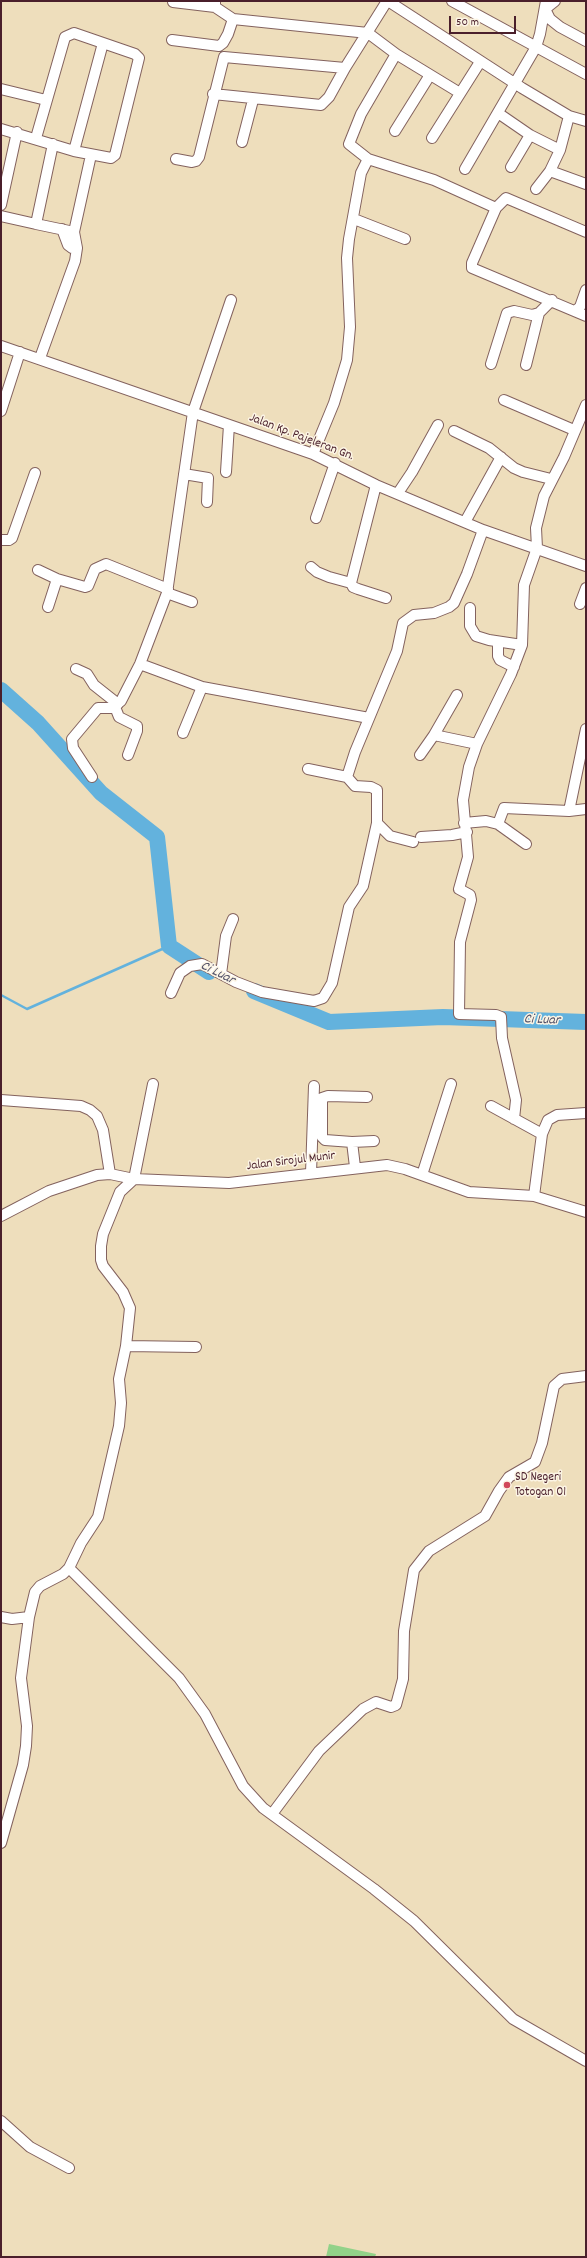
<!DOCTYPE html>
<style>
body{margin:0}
#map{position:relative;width:587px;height:2258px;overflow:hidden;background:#eedebc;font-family:Dekko,sans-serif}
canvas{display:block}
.frame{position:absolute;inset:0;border:2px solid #4a1f2b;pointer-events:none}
.scale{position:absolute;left:449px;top:16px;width:67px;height:18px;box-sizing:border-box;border:2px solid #4a1f2b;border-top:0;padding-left:5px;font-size:12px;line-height:14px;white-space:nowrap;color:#4a1f2b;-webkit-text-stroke:3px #fcf5e5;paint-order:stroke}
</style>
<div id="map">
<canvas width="587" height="2258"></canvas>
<div class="frame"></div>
<div class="scale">50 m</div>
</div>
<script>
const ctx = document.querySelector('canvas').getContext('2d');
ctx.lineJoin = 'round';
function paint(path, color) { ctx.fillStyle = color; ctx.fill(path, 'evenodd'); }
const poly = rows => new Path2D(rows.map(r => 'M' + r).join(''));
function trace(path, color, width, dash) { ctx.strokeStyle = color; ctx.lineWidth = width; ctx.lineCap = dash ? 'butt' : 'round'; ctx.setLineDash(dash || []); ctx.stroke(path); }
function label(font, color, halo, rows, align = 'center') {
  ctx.font = font + ' Dekko,sans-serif'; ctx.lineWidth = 3; ctx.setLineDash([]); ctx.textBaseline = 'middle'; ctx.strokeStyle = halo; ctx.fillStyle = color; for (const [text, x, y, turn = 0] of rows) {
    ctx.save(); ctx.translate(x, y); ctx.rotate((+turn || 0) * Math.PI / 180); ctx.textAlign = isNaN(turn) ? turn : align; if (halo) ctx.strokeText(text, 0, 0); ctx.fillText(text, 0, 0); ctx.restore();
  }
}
const green = poly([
 [329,2244,376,2254,375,2257,326,2257]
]);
const stream = poly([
 [1,995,27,1009,169,946]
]);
const river = poly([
 [1,690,38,723,101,793,157,837,169,946,209,972],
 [254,991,329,1022,443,1017,586,1022]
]);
const minor = poly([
 [388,1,522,88,569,116,586,121],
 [452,1,586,74],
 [173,2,215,7,215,1],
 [215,7,233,19,368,33,396,54,460,93],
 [545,9,550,19,560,27,586,41],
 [545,9,555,1],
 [172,40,219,46,223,43,228,34,233,19],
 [396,54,361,114,349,144,368,159,434,180,496,208],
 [1,89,46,100],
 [213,94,321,105,329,97,345,68,387,1],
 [498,113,530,135,560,150],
 [1,129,74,151,111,158,115,155,139,58,135,54,74,33,65,37,36,138],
 [395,131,430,75],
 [432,138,480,62],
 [242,142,253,100],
 [53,144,36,224,74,232],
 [74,151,103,43],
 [176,159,192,162,196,161,199,157,224,57,345,68],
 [511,167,530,135],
 [465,169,536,47,540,34,546,1],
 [550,171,586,184],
 [536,189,550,171,560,150,569,116],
 [1,205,17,132],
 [1,216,36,224],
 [354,219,405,239],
 [62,229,68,245,72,248,77,248],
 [586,232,506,198,496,208,472,263,472,268,586,316],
 [576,310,580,307,586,290],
 [1,346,313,454,376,485,483,530,586,566],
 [40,358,75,261,77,248,74,232,91,155],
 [491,364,507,313,514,311,532,315,539,313,552,300],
 [526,365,539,313],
 [504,400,574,430],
 [1,411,20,352],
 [454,431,489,448,514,468,523,472,551,479],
 [313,454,334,403,347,360,350,327,347,258,349,239,361,173,368,159],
 [226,472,229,425],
 [184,474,208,478,207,502],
 [376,485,351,583,353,587,358,589,386,598],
 [398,493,412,472,438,425],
 [316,518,335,463],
 [465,522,501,457],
 [1,540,9,540,12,538,35,473],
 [311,567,317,572,329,577,351,583],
 [38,570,57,579,85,587,88,586,95,569,106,564,168,589],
 [167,593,192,602],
 [580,604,586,588],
 [48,607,57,579],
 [470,608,470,626,476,636,489,640,522,645],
 [498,642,498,656,500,660,514,667],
 [140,664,202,687,369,718],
 [76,669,87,674,94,685,118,704],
 [457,695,434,735,477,744],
 [115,707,119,717,137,726,137,731,128,755],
 [183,733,202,687],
 [420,755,434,735],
 [308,769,347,777],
 [92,777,73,748,72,739,98,708,112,708,121,701,140,664,167,593,193,412,231,300],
 [569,811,586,729],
 [464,823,486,821,498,824,504,808,569,811,586,809],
 [498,824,526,844],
 [421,837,452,835,467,832],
 [413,842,390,836,377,823,377,790,371,787,355,786,347,777,355,752,397,651,403,623,414,615,434,613,449,607,454,603,467,574,483,530],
 [221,974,226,936,233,919],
 [171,993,180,973,190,966,202,964,236,982,262,992,314,1001,323,998,332,983,349,907,363,886,377,823],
 [1,1100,81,1106,90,1110,97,1116,103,1130,110,1174],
 [491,1106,542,1134],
 [514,1119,516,1100,502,1038,501,1017,496,1015,459,1014,460,942,471,900,470,895,459,889,468,857,463,800,469,767,477,744,511,674,522,645,524,585,537,548,536,528,544,496,564,457,586,405],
 [352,1142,374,1141],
 [355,1167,352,1142,325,1140,322,1137,322,1098,328,1096,367,1097],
 [311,1173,314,1086],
 [422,1175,451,1084],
 [534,1196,542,1134,548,1120,557,1115,586,1113],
 [1,1216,49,1191,97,1175,110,1174,134,1179,229,1183,387,1165,405,1169,469,1192,534,1196,586,1212],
 [126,1346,196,1347],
 [69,1568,179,1678,205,1714,243,1786,263,1808,374,1889,414,1921,513,2019,586,2061],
 [1,1617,12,1619,29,1617],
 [272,1814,319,1751,363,1709,376,1702,391,1707,396,1705,403,1679,404,1631,414,1570,429,1551,485,1516,499,1491,509,1477,535,1462,542,1443,554,1386,562,1379,586,1376],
 [1,1843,23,1765,26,1746,27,1726,21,1678,29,1617,35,1592,40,1586,63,1574,69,1568,81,1543,98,1517,119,1426,121,1403,119,1379,126,1346,130,1308,123,1292,103,1266,101,1260,101,1246,103,1234,120,1192,134,1179,153,1084],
 [1,2121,30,2147,69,2168]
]);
const markers = [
 [507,1485,4,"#d1495b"]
];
const streetNames = [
 ["Jalan Kp. Pajeleran Gn.",301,438,21],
 ["Jalan Sirojul Munir",291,1162,-7]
];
const poiNames = [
 ["SD Negeri",515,1478],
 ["Totogan 01",515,1493]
];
const waterNames = [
 ["Ci Luar",217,974,27],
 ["Ci Luar",542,1021,2]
];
paint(green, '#92d289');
trace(stream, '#63b2dd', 2.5);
trace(river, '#63b2dd', 16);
trace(minor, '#83625e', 12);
trace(minor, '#fff', 10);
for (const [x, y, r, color] of markers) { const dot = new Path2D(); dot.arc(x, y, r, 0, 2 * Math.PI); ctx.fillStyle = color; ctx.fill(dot); trace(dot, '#fcf5e5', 1.5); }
label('13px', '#4a1f2b', '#fcf5e5', streetNames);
label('13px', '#4a1f2b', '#fcf5e5', poiNames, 'left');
label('italic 14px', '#535269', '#fcf5e5', waterNames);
</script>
